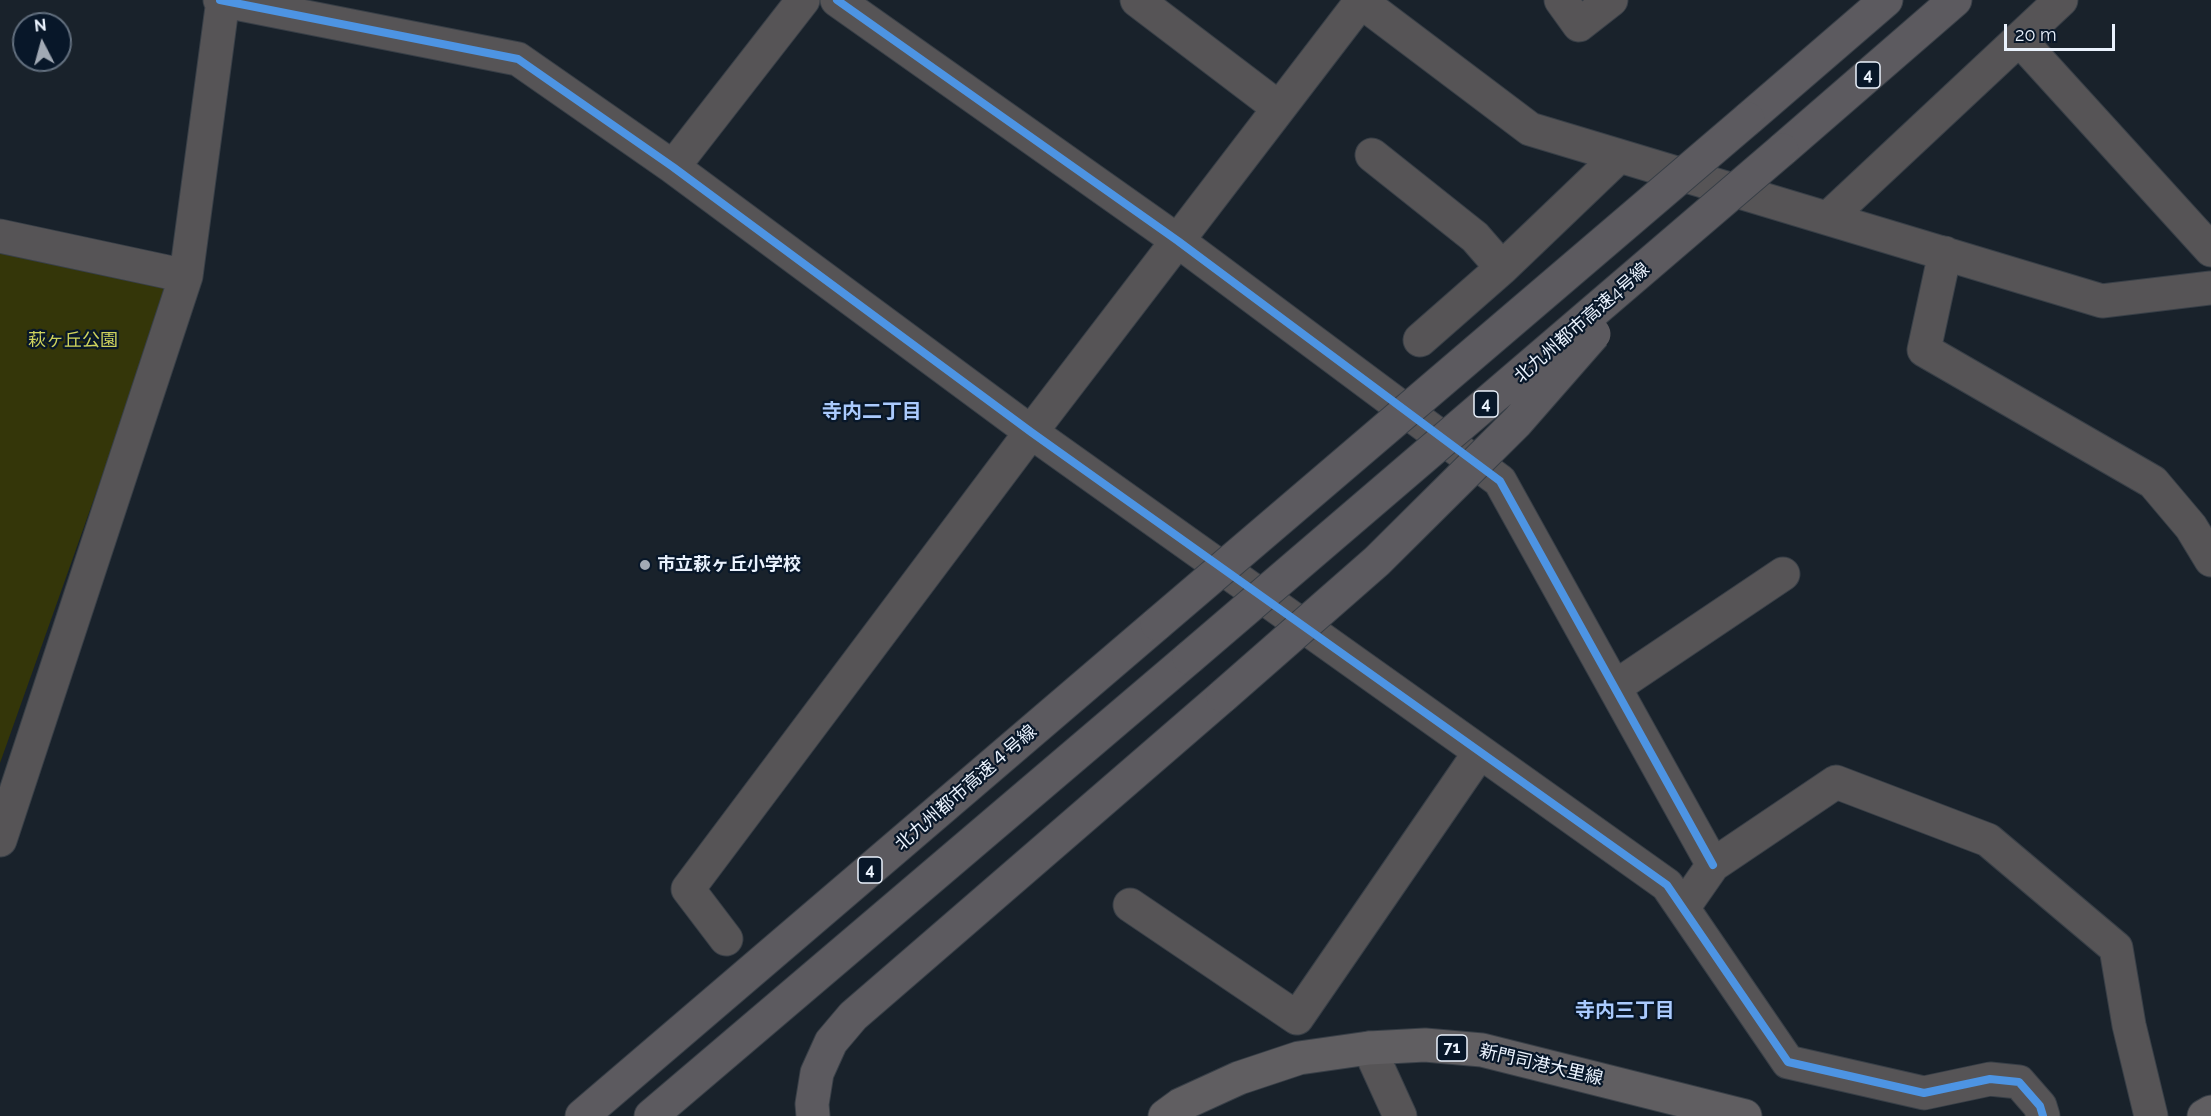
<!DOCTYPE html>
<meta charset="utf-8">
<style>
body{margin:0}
#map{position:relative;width:2211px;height:1116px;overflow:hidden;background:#19222b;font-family:Raleway,sans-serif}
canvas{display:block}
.north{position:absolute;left:12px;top:12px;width:60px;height:60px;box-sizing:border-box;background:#081729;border:2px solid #626f7e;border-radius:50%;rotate:354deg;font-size:16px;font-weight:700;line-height:24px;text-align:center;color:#eaf2fd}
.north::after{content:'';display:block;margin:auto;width:21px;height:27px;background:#a1a9b4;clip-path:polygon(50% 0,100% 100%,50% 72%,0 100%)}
.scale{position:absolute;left:2004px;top:24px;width:111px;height:27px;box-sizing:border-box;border:3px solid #eaf2fd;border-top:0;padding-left:8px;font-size:18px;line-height:21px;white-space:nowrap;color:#eaf2fd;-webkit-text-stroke:4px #081729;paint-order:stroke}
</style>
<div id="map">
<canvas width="2211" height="1116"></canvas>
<div class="north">N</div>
<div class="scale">20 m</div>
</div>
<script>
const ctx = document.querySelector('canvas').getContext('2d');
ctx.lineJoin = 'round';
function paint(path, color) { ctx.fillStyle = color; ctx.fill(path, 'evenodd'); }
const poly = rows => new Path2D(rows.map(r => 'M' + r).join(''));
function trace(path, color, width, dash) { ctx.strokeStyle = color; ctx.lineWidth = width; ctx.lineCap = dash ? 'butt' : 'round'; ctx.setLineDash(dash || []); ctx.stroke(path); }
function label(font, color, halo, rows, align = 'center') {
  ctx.font = font + ' Raleway,"Noto Sans JP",sans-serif'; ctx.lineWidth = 4.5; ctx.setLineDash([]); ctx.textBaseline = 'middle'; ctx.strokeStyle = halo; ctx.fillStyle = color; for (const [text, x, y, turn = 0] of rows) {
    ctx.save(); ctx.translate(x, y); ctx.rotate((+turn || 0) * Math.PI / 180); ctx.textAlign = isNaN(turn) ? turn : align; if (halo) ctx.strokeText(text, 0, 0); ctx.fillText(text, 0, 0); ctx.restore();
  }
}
const green = poly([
 [0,249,170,285,0,763]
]);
const minor = poly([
 [220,0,518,59,673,167,1031,432,1667,885,1788,1062,1924,1093,1990,1079,2019,1082,2040,1106,2043,1116],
 [837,0,1178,241,1500,481,1713,865],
 [1137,0,1279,108],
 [1359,0,1530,129,2102,301,2211,288],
 [1561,0,1579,25,1611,0],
 [2019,39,2211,250],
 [1372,155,1475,237,1502,268,1619,156],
 [673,167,803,0],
 [1828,218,2061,0],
 [0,236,186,276],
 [1945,253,1924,350,2153,482,2191,527,2211,560],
 [1420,340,1502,268],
 [1615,687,1783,574],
 [0,840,186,276,223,0],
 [1130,905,1297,1018,1480,752],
 [1683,908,1713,865,1836,782,1988,840,2116,948,2129,1025,2151,1116],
 [726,939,688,889,1031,432,1362,0],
 [1369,1048,1400,1116]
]);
const major = poly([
 [1165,1116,1180,1105,1239,1078,1299,1058,1369,1048,1425,1045,1482,1050,1745,1116],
 [2204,1116,2211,1112]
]);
const highway = poly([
 [1748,119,1886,0],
 [1782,150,1955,0],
 [582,1116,1157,624],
 [651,1116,1189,658],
 [813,1116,812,1104,817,1073,831,1042,853,1016,1223,696]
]);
const highwayBridge = poly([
 [1157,624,1748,119],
 [1189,658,1782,150],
 [1223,696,1377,561,1517,422,1594,334]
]);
const cycleway = poly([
 [220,0,518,59,673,167,1031,432,1667,885,1788,1062,1924,1093,1990,1079,2019,1082,2040,1106,2043,1116],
 [837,0,1178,241,1500,481,1713,865]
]);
const markers = [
 [645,565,6,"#a1a9b4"]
];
const shields = [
 [1868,75,24],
 [1486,404,24],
 [870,870,24],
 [1452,1048,30]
];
const shieldNames = [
 ["4",1868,75],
 ["4",1486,404],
 ["4",870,870],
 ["71",1452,1048]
];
const streetNames = [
 ["北九州都市高速4号線",1582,323,-41],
 ["北九州都市高速４号線",966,788,-41],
 ["新門司港大里線",1541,1065,13]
];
const parkNames = [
 ["萩ヶ丘公園",73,341]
];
const poiNames = [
 ["市立萩ヶ丘小学校",657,565]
];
const neighbourhoodNames = [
 ["寺内二丁目",872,412],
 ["寺内三丁目",1625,1011]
];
paint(green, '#343609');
trace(minor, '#383f47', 35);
trace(major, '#383f47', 35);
trace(highway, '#383f47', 35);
trace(minor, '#565456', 33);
trace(major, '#605e61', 33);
trace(highway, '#5c5a5f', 33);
trace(highwayBridge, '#383f47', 35, []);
trace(highwayBridge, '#5c5a5f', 33);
trace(cycleway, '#4d94e3', 8);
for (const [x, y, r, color] of markers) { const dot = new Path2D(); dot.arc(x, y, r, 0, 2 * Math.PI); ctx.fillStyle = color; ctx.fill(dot); trace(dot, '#081729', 2); }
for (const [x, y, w] of shields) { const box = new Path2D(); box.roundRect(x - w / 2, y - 13, w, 26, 4.5); ctx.fillStyle = '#081729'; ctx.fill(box); trace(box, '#eaf2fd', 1.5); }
label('bold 16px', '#eaf2fd', null, shieldNames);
label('18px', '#eaf2fd', '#081729', streetNames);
label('18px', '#ced25c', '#081729', parkNames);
label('bold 18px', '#eaf2fd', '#081729', poiNames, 'left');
label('bold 20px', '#aacafd', '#081729', neighbourhoodNames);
</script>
